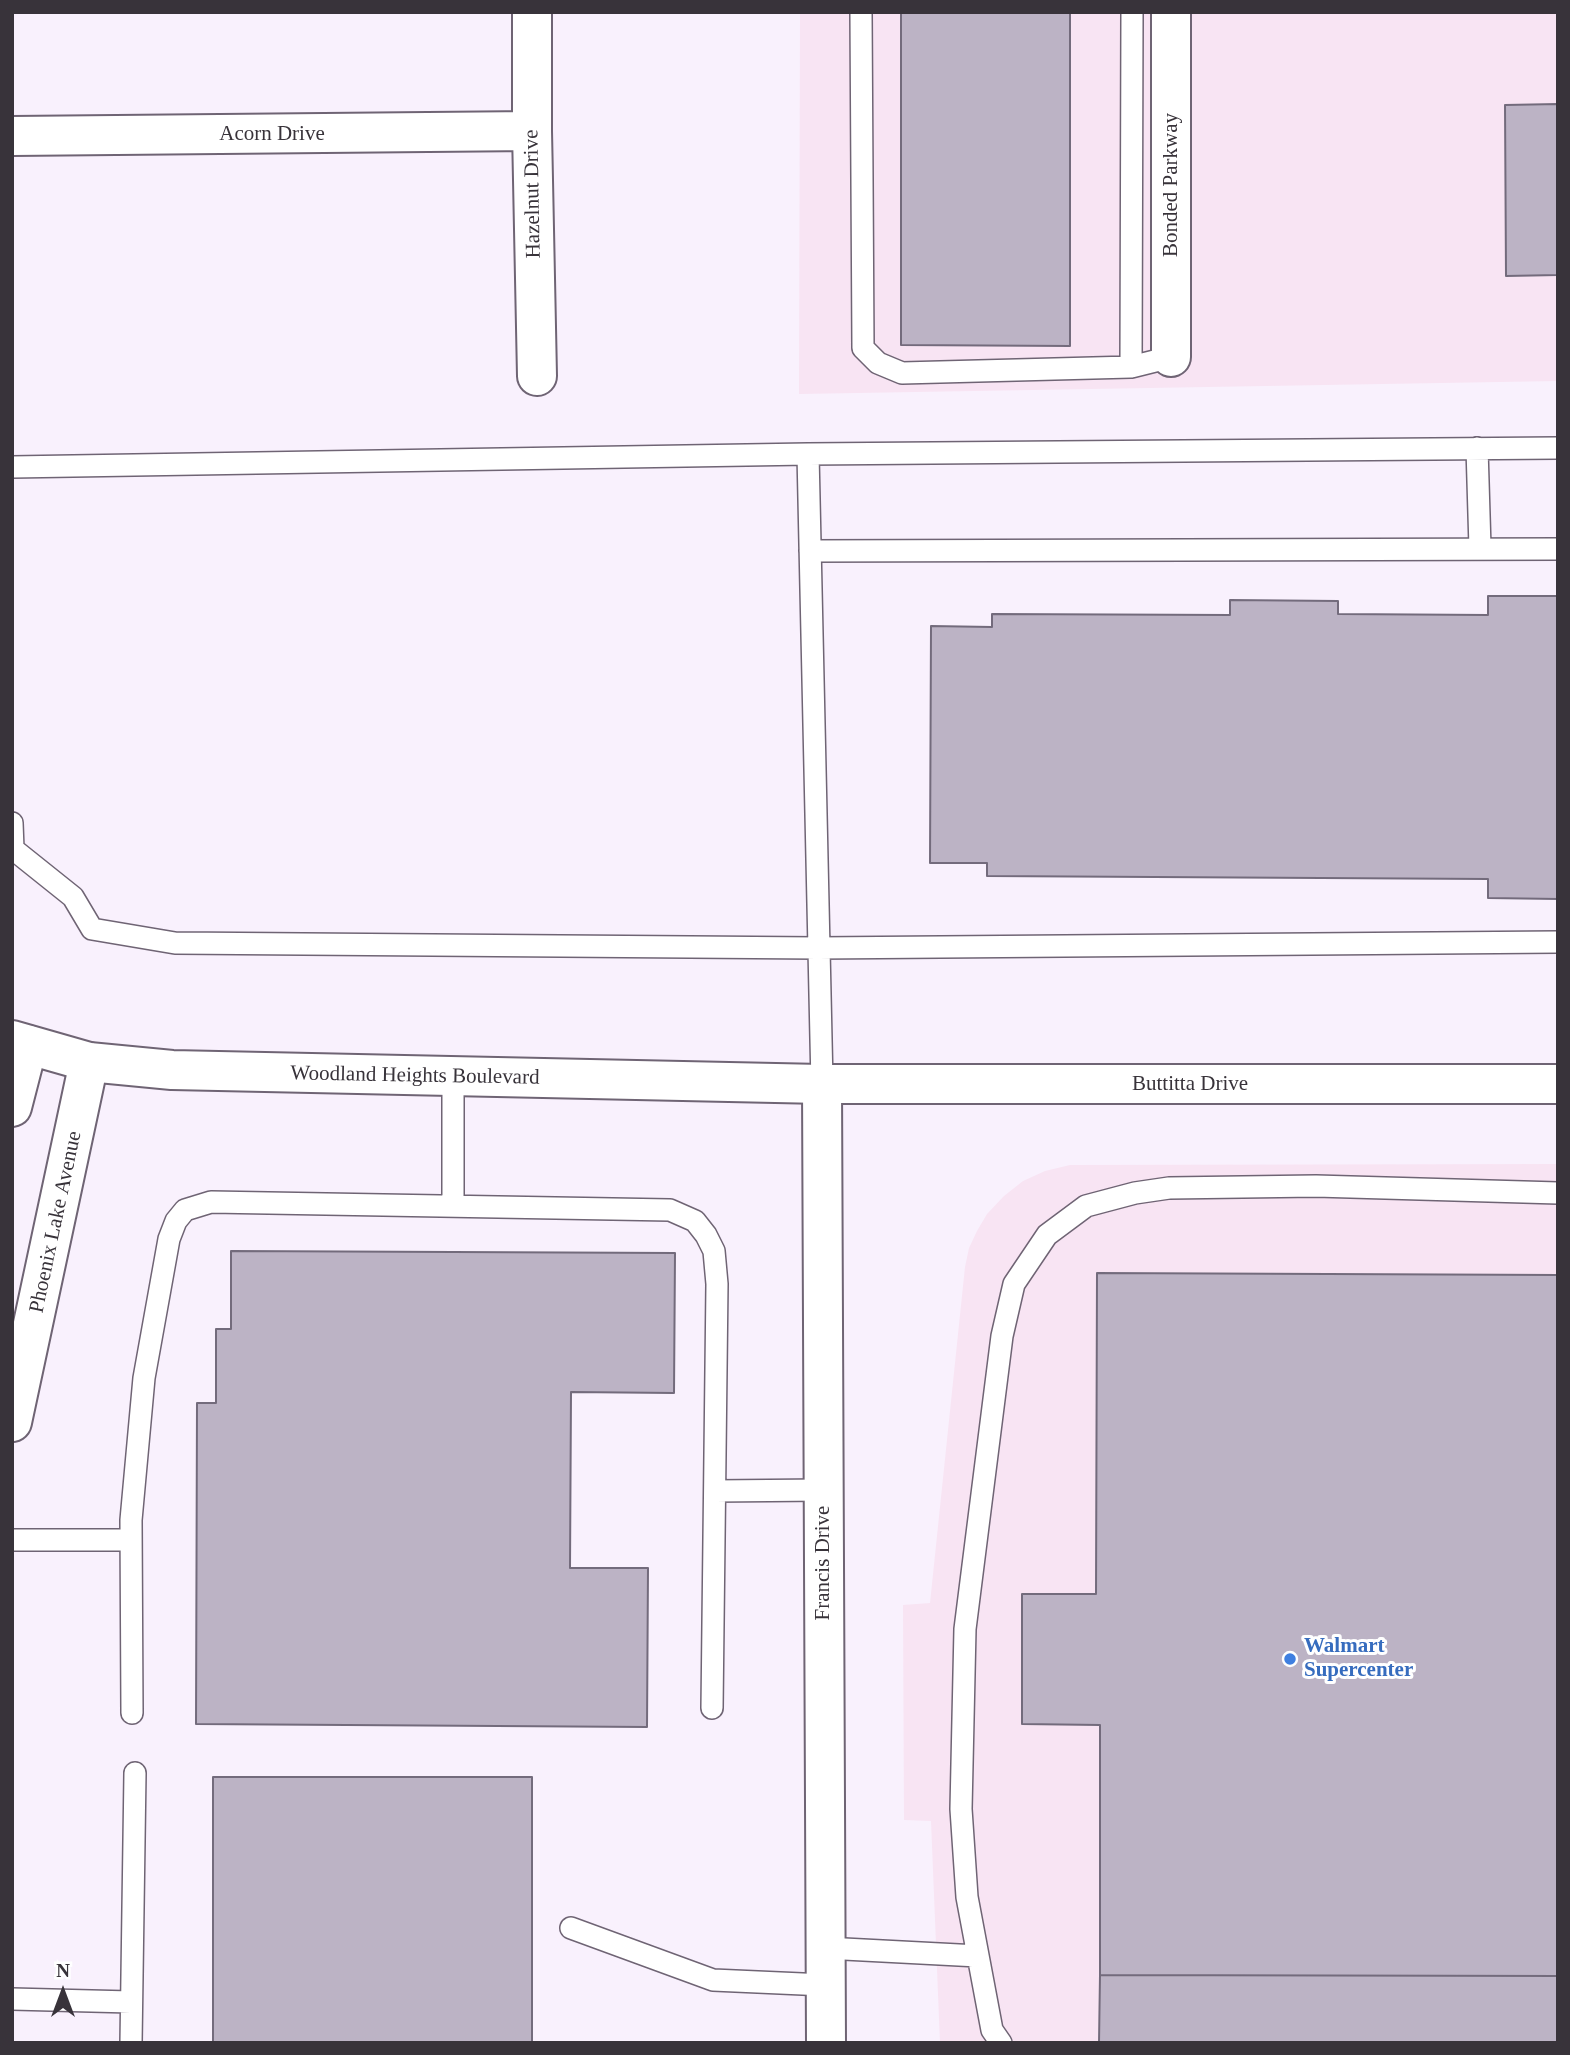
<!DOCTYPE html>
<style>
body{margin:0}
#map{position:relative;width:1570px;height:2055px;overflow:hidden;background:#f9f1fd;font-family:Georgia,serif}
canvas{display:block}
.frame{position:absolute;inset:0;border:14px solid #38333a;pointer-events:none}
.north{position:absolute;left:28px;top:1957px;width:70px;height:70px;-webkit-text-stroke:5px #fff;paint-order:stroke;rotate:0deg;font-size:19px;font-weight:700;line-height:28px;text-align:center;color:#38333a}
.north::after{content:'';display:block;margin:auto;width:24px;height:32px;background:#38333a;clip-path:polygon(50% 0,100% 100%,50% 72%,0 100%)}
</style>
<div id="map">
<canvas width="1570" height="2055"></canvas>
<div class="frame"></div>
<div class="north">N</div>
</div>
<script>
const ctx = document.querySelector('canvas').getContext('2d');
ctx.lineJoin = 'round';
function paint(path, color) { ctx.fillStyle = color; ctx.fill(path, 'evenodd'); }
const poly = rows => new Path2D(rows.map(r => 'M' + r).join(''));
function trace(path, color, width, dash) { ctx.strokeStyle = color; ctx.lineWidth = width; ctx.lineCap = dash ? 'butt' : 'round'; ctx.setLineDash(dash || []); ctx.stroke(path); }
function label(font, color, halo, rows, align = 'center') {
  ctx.font = font + ' Georgia,serif'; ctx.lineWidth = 6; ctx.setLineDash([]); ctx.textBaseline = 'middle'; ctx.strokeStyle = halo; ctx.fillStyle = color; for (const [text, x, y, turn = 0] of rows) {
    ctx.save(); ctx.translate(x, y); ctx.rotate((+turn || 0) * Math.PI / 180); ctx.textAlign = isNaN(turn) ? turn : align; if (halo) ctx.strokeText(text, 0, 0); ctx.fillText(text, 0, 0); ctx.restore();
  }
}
const commercial = poly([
 [800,12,1558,12,1558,381,799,394],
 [1558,1164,1558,2043,940,2043,931,1821,904,1820,903,1605,930,1603,965,1267,969,1248,977,1231,987,1214,1004,1196,1023,1181,1045,1171,1070,1165]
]);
const building = poly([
 [901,12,1070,12,1070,346,901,345,901,12],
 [1558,104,1558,275,1506,276,1505,105,1558,104],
 [1488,596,1558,596,1558,899,1488,898,1488,879,987,876,987,863,930,863,931,626,992,627,992,614,1230,615,1230,600,1338,601,1338,614,1488,615,1488,596],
 [231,1251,675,1253,674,1393,571,1392,570,1568,648,1568,647,1727,196,1724,197,1403,216,1403,216,1329,231,1329,231,1251],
 [1097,1273,1558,1275,1558,1976,1100,1975,1100,1725,1022,1724,1022,1594,1096,1594,1097,1273],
 [213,1777,532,1777,532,2043,213,2043,213,1777],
 [1100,1975,1558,1976,1558,2043,1099,2043,1100,1975]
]);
const lane = poly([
 [861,12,863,348,878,363,902,373,1131,367,1171,357],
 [1131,367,1132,12],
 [1477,448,1480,548],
 [808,454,1558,448],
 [12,467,808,454,822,1084],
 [810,551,1558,549],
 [12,823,13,849,73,897,92,929,175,943,818,948,1558,942],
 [453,1077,453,1206],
 [715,1491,823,1490],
 [12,1540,131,1540],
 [132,1713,131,1520,144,1378,169,1239,176,1221,185,1210,211,1202,670,1210,695,1221,706,1235,714,1251,717,1284,712,1708],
 [571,1928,713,1980,825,1985],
 [825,1948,978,1956],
 [12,1999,131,2002],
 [131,2043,135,1773],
 [1001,2043,992,2030,967,1897,961,1809,965,1629,1002,1336,1014,1284,1047,1235,1086,1206,1135,1193,1169,1188,1316,1186,1558,1193]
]);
const street = poly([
 [532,12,532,131,537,376],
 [1171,12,1171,357],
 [12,136,532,131],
 [822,1084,826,2043],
 [12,1107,28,1045],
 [12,1422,89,1062]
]);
const secondary = poly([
 [12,1040,89,1062,172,1070,822,1084,1558,1084]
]);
const markers = [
 [1290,1659,7,"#3f7fe0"]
];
const streetNames = [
 ["Acorn Drive",272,134],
 ["Bonded Parkway",1171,185,-90],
 ["Hazelnut Drive",533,194,-91],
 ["Woodland Heights Boulevard",415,1076,1],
 ["Buttitta Drive",1190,1084],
 ["Phoenix Lake Avenue",56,1222,-78],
 ["Francis Drive",823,1563,-90]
];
const shopNames = [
 ["Walmart",1304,1647],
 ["Supercenter",1304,1671]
];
paint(commercial, '#f8e4f3');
paint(building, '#bcb3c5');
trace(building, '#736b7c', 2);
trace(lane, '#6f6474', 24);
trace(street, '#6f6474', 42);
trace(secondary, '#6f6474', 42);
trace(lane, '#fff', 21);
trace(street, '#fff', 38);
trace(secondary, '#fff', 38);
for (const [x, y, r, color] of markers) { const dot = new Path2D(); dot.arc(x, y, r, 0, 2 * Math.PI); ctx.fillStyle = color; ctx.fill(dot); trace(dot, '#fff', 2.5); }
label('21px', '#38333a', '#fff', streetNames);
label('bold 21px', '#366cbe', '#fff', shopNames, 'left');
</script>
